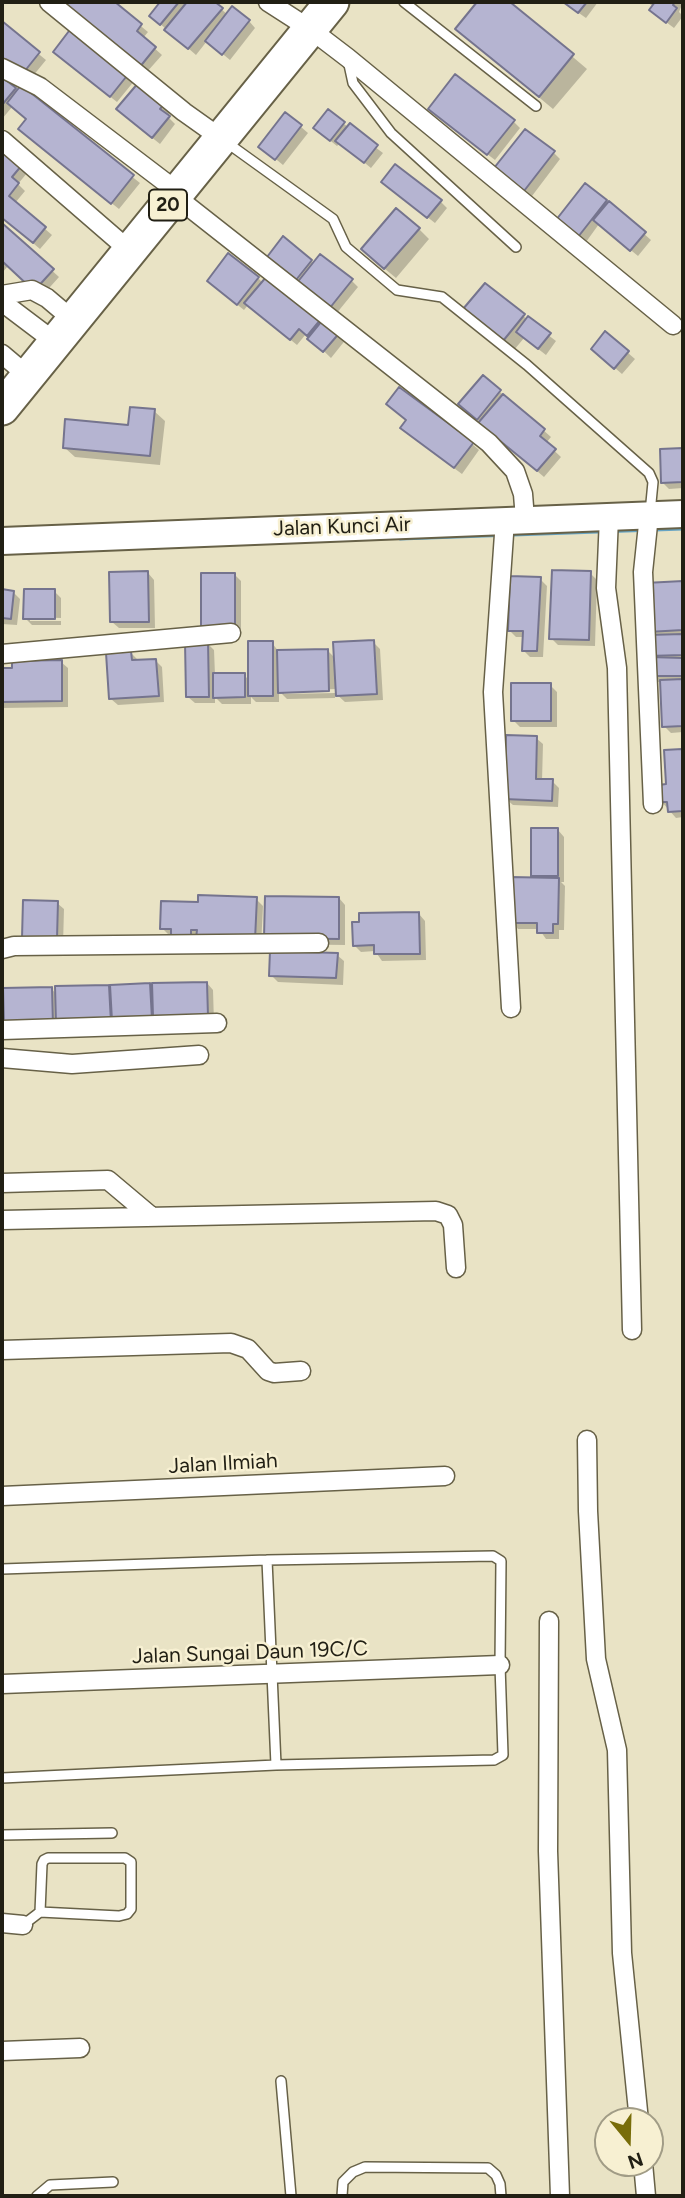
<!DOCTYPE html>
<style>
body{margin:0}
#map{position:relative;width:685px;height:2198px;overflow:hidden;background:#e9e3c5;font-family:Figtree,sans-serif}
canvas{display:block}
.frame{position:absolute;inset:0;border:4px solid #211f14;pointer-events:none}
.north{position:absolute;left:594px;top:2107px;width:70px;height:70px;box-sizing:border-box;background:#f7f0d2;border:2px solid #a19c86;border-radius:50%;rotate:161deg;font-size:19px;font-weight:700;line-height:28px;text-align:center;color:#211f14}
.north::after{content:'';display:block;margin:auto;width:24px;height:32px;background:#786d09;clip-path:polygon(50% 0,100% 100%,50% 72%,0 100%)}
</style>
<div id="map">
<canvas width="685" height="2198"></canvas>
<div class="frame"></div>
<div class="north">N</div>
</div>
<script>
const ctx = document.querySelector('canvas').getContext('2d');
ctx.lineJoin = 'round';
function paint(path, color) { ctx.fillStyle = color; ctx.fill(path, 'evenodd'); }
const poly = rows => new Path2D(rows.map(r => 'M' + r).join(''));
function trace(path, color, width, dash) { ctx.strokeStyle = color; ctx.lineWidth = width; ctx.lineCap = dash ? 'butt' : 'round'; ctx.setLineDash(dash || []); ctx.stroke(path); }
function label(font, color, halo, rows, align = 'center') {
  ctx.font = font + ' Figtree,sans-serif'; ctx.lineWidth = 5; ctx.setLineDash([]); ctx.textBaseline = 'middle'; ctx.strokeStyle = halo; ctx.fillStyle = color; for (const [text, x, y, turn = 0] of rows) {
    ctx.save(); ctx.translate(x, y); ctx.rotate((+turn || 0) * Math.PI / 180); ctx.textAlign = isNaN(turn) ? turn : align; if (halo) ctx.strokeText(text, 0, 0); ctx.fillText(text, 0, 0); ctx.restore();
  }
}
const shadow = poly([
 [61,2,112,2,148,32,143,38,162,55,146,73],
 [163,2,213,2,228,15,249,21,255,28,230,60,207,41,196,55,151,16],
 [480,2,508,2,587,69,553,109,457,29],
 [563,2,598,2,586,18],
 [647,2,683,2,679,12,683,16,674,28,658,16,654,7],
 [2,24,46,60,28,82,2,62],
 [73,30,135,80,117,102,62,59],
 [2,79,18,92,21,88,140,183,119,209,27,136,28,120,12,107,2,119],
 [139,84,171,111,167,116,175,124,160,144,125,116],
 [286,114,308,133,283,165,265,150],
 [437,116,513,121,520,128,495,160],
 [344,124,383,153,371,168,340,143,337,146,322,134],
 [2,151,27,173,18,184,25,191,15,203,52,235,40,249,2,217],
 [554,153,560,159,532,196,503,174],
 [390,188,440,201,447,208,435,223],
 [606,201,651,240,638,256,599,224,586,242,565,226],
 [2,225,59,277,42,296,8,266,2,273],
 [419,229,429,239,396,278,373,259],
 [311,261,351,280,358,287,336,314,276,263],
 [258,278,263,283,268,278,322,323,347,338,331,358,306,334,297,345,248,305,244,310,216,288],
 [523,316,556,341,546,355,524,338,514,350,476,319],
 [606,334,635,359,622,374,600,355],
 [483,377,551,437,546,443,561,457,544,477,467,411],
 [154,411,165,421,160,465,75,457,64,447,130,427],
 [409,435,472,444,479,450,462,474],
 [683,450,683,488,669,489,662,482,662,451],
 [148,573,154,580,155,628,119,628,112,622],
 [590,573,597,580,595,646,558,645,551,638],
 [234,574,241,581,241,632,209,633],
 [540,579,547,586,543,657,530,657,523,650,524,637,516,637,509,630],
 [683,583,683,732,671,733,664,726,662,682,658,682,651,675,647,584],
 [2,591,13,592,20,599,17,625,2,624],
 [54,591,61,598,61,618,30,617,30,621,61,621,61,625,32,625,25,618],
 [373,642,380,649,383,700,345,702,335,693,337,693,337,689,284,691,284,694,335,693,335,698,287,699,279,691,279,702,256,702,251,697,251,704,222,704,215,697,215,703,195,703,188,697,207,643,214,650,215,675,244,675,249,680,272,643,279,652,327,650,336,659],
 [131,653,138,660,155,660,162,667,164,702,118,705,111,699],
 [61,662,68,668,68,707,2,708,2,669],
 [550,685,557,692,557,727,520,727,513,720],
 [536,738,543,744,542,781,552,781,559,788,558,807,513,805,506,799],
 [681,751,683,753,683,817,676,818,661,801],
 [533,830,558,830,564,837,564,882,561,882,565,886,564,930,559,930,559,939,546,939,539,929,518,929,512,922,532,879],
 [339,898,345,905,345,945,272,944],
 [256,899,263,906,261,946,169,935,162,928,200,904],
 [57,903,64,909,63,945,30,944],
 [419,914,425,921,426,960,382,961,375,951,361,952,354,945],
 [337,955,344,961,343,985,278,982,271,975],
 [207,983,213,990,214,1023,2,1034,2,994,5,997,51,988,56,994,56,988,149,985,154,990]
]);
const stream = poly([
 [400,538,683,528]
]);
const building = poly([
 [59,2,115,2,142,24,137,31,156,47,139,68,59,2],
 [160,2,179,2,160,25,149,16,160,2],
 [187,2,215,2,223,8,188,49,164,30,187,2],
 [477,2,510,2,574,54,539,97,455,29,477,2],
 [563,2,587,2,578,13,563,2],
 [655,2,675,2,673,5,677,8,666,23,649,10,655,2],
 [232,6,250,20,222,55,205,41,232,6],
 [2,21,40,52,20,77,2,63,2,21],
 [72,27,130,72,110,97,53,52,72,27],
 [455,74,515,120,487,155,428,109,455,74],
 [2,77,16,88,2,105,2,77],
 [139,82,165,103,160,109,170,116,152,138,116,109,139,82],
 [21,85,134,175,111,204,18,129,26,119,7,103,21,85],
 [328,109,345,122,330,141,313,128,328,109],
 [285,112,302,125,275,160,258,147,285,112],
 [350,123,378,145,364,163,335,141,350,123],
 [525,129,555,151,524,191,494,168,525,129],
 [2,149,22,165,12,177,19,183,9,196,46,227,33,243,2,218,2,149],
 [395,164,442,200,427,218,381,182,395,164],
 [585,183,607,200,578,237,556,220,585,183],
 [609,201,646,232,630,251,593,220,609,201],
 [396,208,420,228,384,269,361,249,396,208],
 [2,223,54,269,34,291,2,261,2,223],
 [283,236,312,260,296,280,267,257,283,236],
 [228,253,259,277,237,305,207,281,228,253],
 [320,254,353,279,329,309,296,284,320,254],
 [267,276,321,319,307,336,299,329,290,340,244,303,267,276],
 [485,283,525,314,503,341,463,309,485,283],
 [528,316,551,333,538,349,516,332,528,316],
 [325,317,342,330,323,352,307,339,325,317],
 [605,331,629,351,614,369,591,349,605,331],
 [483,375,501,390,477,420,458,404,483,375],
 [399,387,474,442,454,468,400,428,406,420,386,404,399,387],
 [503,394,545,429,540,436,556,449,537,471,478,423,503,394],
 [130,407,155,409,150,456,63,448,65,419,128,425,130,407],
 [683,448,683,482,661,483,660,449,683,448],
 [552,570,591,571,589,640,549,639,552,570],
 [148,571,149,622,110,622,109,572,148,571],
 [201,573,235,573,235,626,201,627,201,573],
 [510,576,541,577,537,651,522,651,523,631,508,631,510,576],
 [683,581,683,630,648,632,645,583,683,581],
 [2,589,14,591,11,619,2,618,2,589],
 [24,589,55,589,55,619,23,619,24,589],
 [683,634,683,655,648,656,647,635,683,634],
 [374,640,377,694,336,696,333,642,374,640],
 [208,641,209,697,186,697,185,642,208,641],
 [248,641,273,641,273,696,248,696,248,641],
 [328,649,329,691,278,693,277,650,328,649],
 [131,651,132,660,156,659,159,696,109,699,106,653,131,651],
 [650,657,683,658,683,676,649,676,650,657],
 [62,660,62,701,2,702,2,668,12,668,12,661,62,660],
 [213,673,245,673,245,697,213,698,213,673],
 [683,679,683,726,662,727,660,680,683,679],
 [511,683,551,683,551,721,511,721,511,683],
 [506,735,537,736,536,779,553,779,552,801,504,799,506,735],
 [682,749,683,811,668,812,667,802,660,802,659,785,666,784,664,750,682,749],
 [531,828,558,828,558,876,531,876,531,828],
 [511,877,559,878,558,924,553,924,553,933,537,933,537,923,510,923,511,877],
 [198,895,257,897,255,940,196,938,197,930,191,930,191,937,171,936,171,929,160,929,161,901,198,902,198,895],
 [265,896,339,897,339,939,264,938,265,896],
 [23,900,58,901,57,939,22,938,23,900],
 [419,912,420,954,374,954,374,945,353,946,352,922,359,922,359,913,419,912],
 [270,951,338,953,336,978,269,976,270,951],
 [207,982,208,1016,153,1017,152,983,207,982],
 [150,983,152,1019,112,1021,110,985,150,983],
 [109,985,111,1023,56,1024,55,986,109,985],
 [52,987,53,1025,4,1026,3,988,52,987]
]);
const lane = poly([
 [404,2,536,106],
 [348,60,353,83,391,133,516,247],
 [226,142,333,219,346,247,397,290,442,297,527,365,649,473,653,482,650,513],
 [2,1569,267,1560,493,1556,501,1561,500,1665,503,1755,494,1760,276,1765,267,1560],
 [2,1778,276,1765],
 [2,1835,112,1833],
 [23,1925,40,1912,119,1916,127,1914,131,1909,131,1862,125,1858,48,1858,44,1860,42,1864,40,1912],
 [281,2081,291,2196],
 [37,2196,50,2185,113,2182],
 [342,2196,343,2182,353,2172,365,2167,488,2168,496,2175,500,2184,501,2196]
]);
const street = poly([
 [49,2,184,112,222,139],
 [268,2,310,29,348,58,673,325],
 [2,68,40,87,178,192],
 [2,140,130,251],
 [175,196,489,443,515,471,523,494,525,519],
 [2,295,32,290,47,298,73,320],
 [2,302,55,342],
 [2,354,28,376],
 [649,515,643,572,653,804],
 [609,517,606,588,617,668,632,1330],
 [505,520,493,692,511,1008],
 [2,654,231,633],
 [2,949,14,946,319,943],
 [2,1030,217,1023],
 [2,1058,72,1064,199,1055],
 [2,1183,108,1180,152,1217],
 [2,1220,436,1211,448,1215,453,1225,456,1268],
 [2,1350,231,1343,248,1349,268,1371,274,1373,301,1371],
 [587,1440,588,1511,596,1659,617,1750,622,1953,639,2121],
 [2,1496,445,1476],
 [549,1621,548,1851,560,2196],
 [2,1684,500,1665],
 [2,1923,23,1925],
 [2,2051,80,2048],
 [643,2163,646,2196]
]);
const secondary = poly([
 [2,541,683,514]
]);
const highway = poly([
 [2,408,332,2]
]);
const shields = [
 [168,205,38]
];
const shieldNames = [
 ["20",168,205]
];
const streetNames = [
 ["Jalan Kunci Air",342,527,-2],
 ["Jalan Ilmiah",223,1464,-3],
 ["Jalan Sungai Daun 19C/C",250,1653,-2]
];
paint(shadow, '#0003');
trace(stream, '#66a4c4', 5);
paint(building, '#b5b4d1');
trace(building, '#75748e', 2);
trace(lane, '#676147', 12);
trace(street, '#676147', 21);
trace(secondary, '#676147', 30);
trace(highway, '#676147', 37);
trace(lane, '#fff', 9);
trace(street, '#fff', 18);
trace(secondary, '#fff', 26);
trace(highway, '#fff', 33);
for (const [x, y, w] of shields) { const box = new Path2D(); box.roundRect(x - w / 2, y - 15.5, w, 31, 5); ctx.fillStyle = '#f7f0d2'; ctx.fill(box); trace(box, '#211f14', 2); }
label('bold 19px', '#211f14', null, shieldNames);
label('21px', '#211f14', '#f7f0d2', streetNames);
</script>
